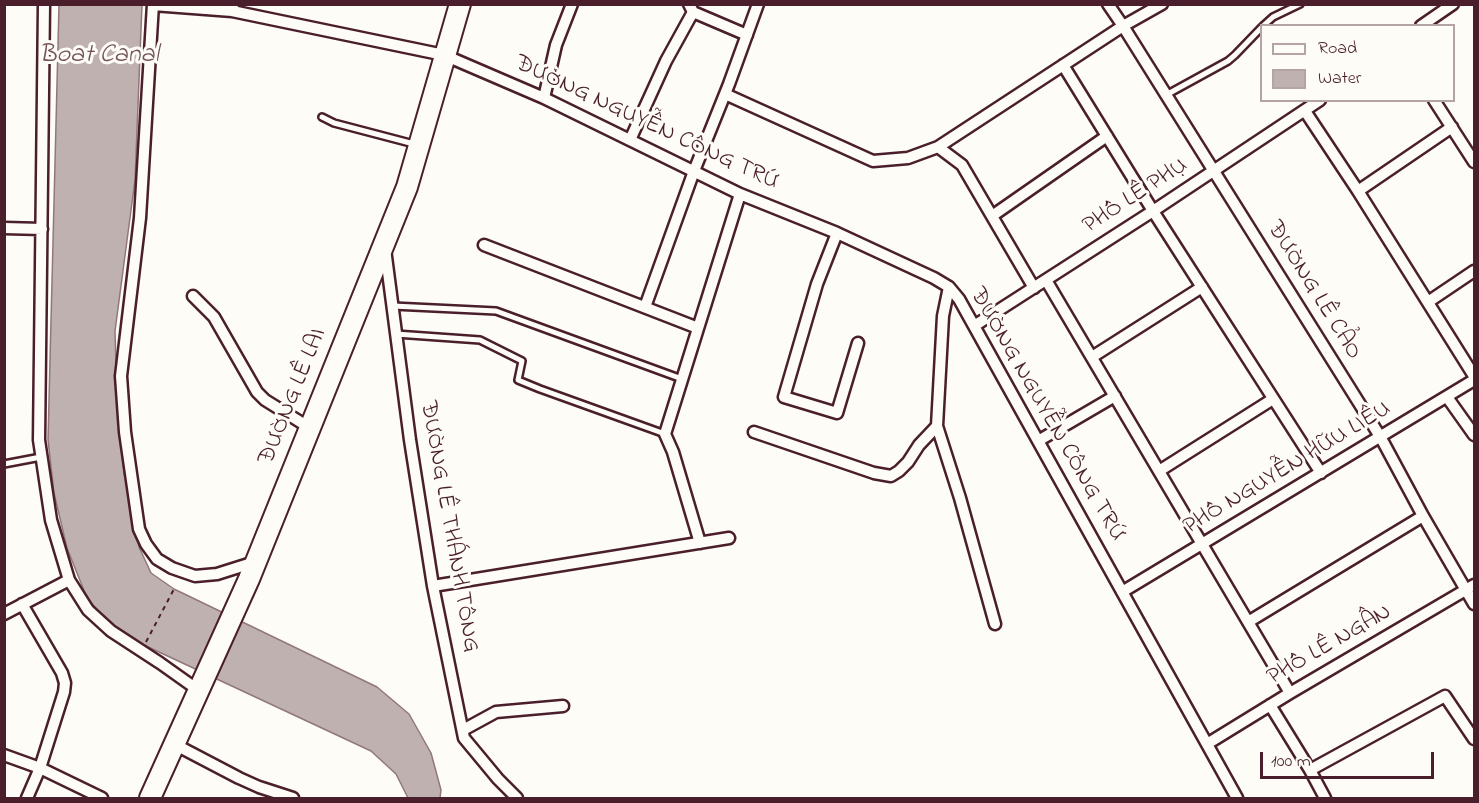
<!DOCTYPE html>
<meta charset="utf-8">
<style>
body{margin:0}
#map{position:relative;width:1479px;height:803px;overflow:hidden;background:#fdfcf7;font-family:"Indie Flower",sans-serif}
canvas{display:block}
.frame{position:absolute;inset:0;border:6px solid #4a1f2b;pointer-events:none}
.legend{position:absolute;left:1260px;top:24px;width:195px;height:78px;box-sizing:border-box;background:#fdfcf7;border:2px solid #b5a4a5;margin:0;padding:8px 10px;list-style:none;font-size:18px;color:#4a1f2b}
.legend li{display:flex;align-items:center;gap:12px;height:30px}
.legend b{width:30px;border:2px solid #b5a4a5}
.scale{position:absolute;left:1260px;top:752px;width:174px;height:27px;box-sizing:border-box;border:3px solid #4a1f2b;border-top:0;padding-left:8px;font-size:18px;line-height:21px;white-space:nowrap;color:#4a1f2b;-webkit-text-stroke:4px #fdfcf7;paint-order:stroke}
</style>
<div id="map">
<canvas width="1479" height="803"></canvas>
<div class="frame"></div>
<ul class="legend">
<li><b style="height:8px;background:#fdfcf7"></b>Road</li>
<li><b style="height:16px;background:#c0b1b1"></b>Water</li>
</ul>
<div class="scale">100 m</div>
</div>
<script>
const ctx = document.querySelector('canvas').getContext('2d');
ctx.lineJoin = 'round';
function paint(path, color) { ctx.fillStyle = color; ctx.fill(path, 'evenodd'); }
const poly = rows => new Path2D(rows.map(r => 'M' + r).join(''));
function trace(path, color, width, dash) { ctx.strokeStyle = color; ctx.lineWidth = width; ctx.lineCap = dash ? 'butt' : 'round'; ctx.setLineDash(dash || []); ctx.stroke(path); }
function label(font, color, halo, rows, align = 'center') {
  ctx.font = font + ' "Indie Flower",sans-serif'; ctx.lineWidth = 6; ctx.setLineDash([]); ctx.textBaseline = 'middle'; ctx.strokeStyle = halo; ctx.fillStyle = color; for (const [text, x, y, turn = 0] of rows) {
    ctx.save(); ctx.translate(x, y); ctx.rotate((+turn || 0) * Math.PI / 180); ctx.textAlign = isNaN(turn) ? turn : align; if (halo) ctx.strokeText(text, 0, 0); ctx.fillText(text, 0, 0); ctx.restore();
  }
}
const water = poly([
 [59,5,142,5,135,180,115,331,117,401,124,473,139,547,151,573,174,589,377,687,409,714,431,753,441,790,440,798,408,798,396,774,371,751,144,645,107,621,87,598,67,548,54,493,48,440,59,5]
]);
const path = poly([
 [146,642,174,589]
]);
const lane = poly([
 [1263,26,1273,17,1300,4],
 [1166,95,1228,61,1235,55,1262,27],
 [322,117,334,123,414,144],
 [393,306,496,311,682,379],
 [396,334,480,340,522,361,518,380,540,389,665,434],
 [4,464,41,457]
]);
const street = poly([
 [44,4,39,440,51,520,69,580,88,610,111,631,160,663,198,690],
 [153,4,140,218,121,376,125,432,139,529,146,544,157,559,172,568,195,576,217,574,255,562],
 [233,4,232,11,444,55,544,98,740,194,837,233,934,278,949,287,959,299,1237,798],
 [689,4,693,12,747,35],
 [1108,4,1123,26,1381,438,1423,516,1474,604],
 [153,5,232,11],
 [1421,26,1453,4],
 [1063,65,1153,211,1321,473],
 [725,94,873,161,908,158,938,147,962,165,1034,288],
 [544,98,556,45,572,4],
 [1434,100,1474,162],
 [1305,111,1358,191,1474,376],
 [630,140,666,61,693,12],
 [938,147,1123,26,1162,4],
 [1358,191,1452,127],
 [992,216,1107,136],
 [4,228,42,229],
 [837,233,817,284,784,397,837,413,858,343],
 [484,245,698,328],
 [385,249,410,440,433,586,464,738,498,779,517,798],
 [1046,280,1290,693],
 [949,287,943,316,937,426,960,498,995,624],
 [193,296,214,317,257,392,265,400,310,428],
 [1428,302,1474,271],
 [645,307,694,171,729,84,758,4],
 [974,326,1153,211,1320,100],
 [1092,357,1202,287],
 [1447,397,1474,435],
 [754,432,874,473,891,476,899,471,908,462,919,445,937,426],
 [1038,441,1115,396],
 [1159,471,1273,399],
 [700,543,673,452,665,434,740,194],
 [433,586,729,538],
 [1122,592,1474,380],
 [22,604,62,673,65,683,64,692,40,768,27,798],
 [4,614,69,580],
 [1248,622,1423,516],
 [1270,705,1310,770,1325,798],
 [463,730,496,712,563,706],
 [174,744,239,778,259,787,293,798],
 [1207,744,1290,693,1474,585],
 [4,755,40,768,102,798],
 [1310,770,1445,696,1474,739]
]);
const highway = poly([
 [150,798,249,579,407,187,460,4]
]);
const streetNames = [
 ["ĐƯỜNG NGUYỄN CÔNG TRỨ",646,124,25],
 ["PHỐ LÊ PHỤ",1136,197,-33],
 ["ĐƯỜNG LÊ CẢO",1313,291,58],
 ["ĐƯỜNG LÊ LAI",294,397,-68],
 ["ĐƯỜNG NGUYỄN CÔNG TRỨ",1046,415,60],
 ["PHỐ NGUYỄN HỮU LIÊU",1288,469,-31],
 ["ĐƯỜNG LÊ THÁNH TÔNG",448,527,80],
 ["PHỐ LÊ NGÂN",1330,646,-30]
];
const waterNames = [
 ["Boat Canal",99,57]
];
paint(water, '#c0b1b1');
trace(water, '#91777b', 1.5);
trace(lane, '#4a1f2b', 10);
trace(street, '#4a1f2b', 15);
trace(highway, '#4a1f2b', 24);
trace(path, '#4a1f2b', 2, [4.5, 4.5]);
trace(lane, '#fdfcf7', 5);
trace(street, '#fdfcf7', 10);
trace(highway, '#fdfcf7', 20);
label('24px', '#4a1f2b', '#fdfcf7', streetNames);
label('italic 26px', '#73525a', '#fdfcf7', waterNames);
</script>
